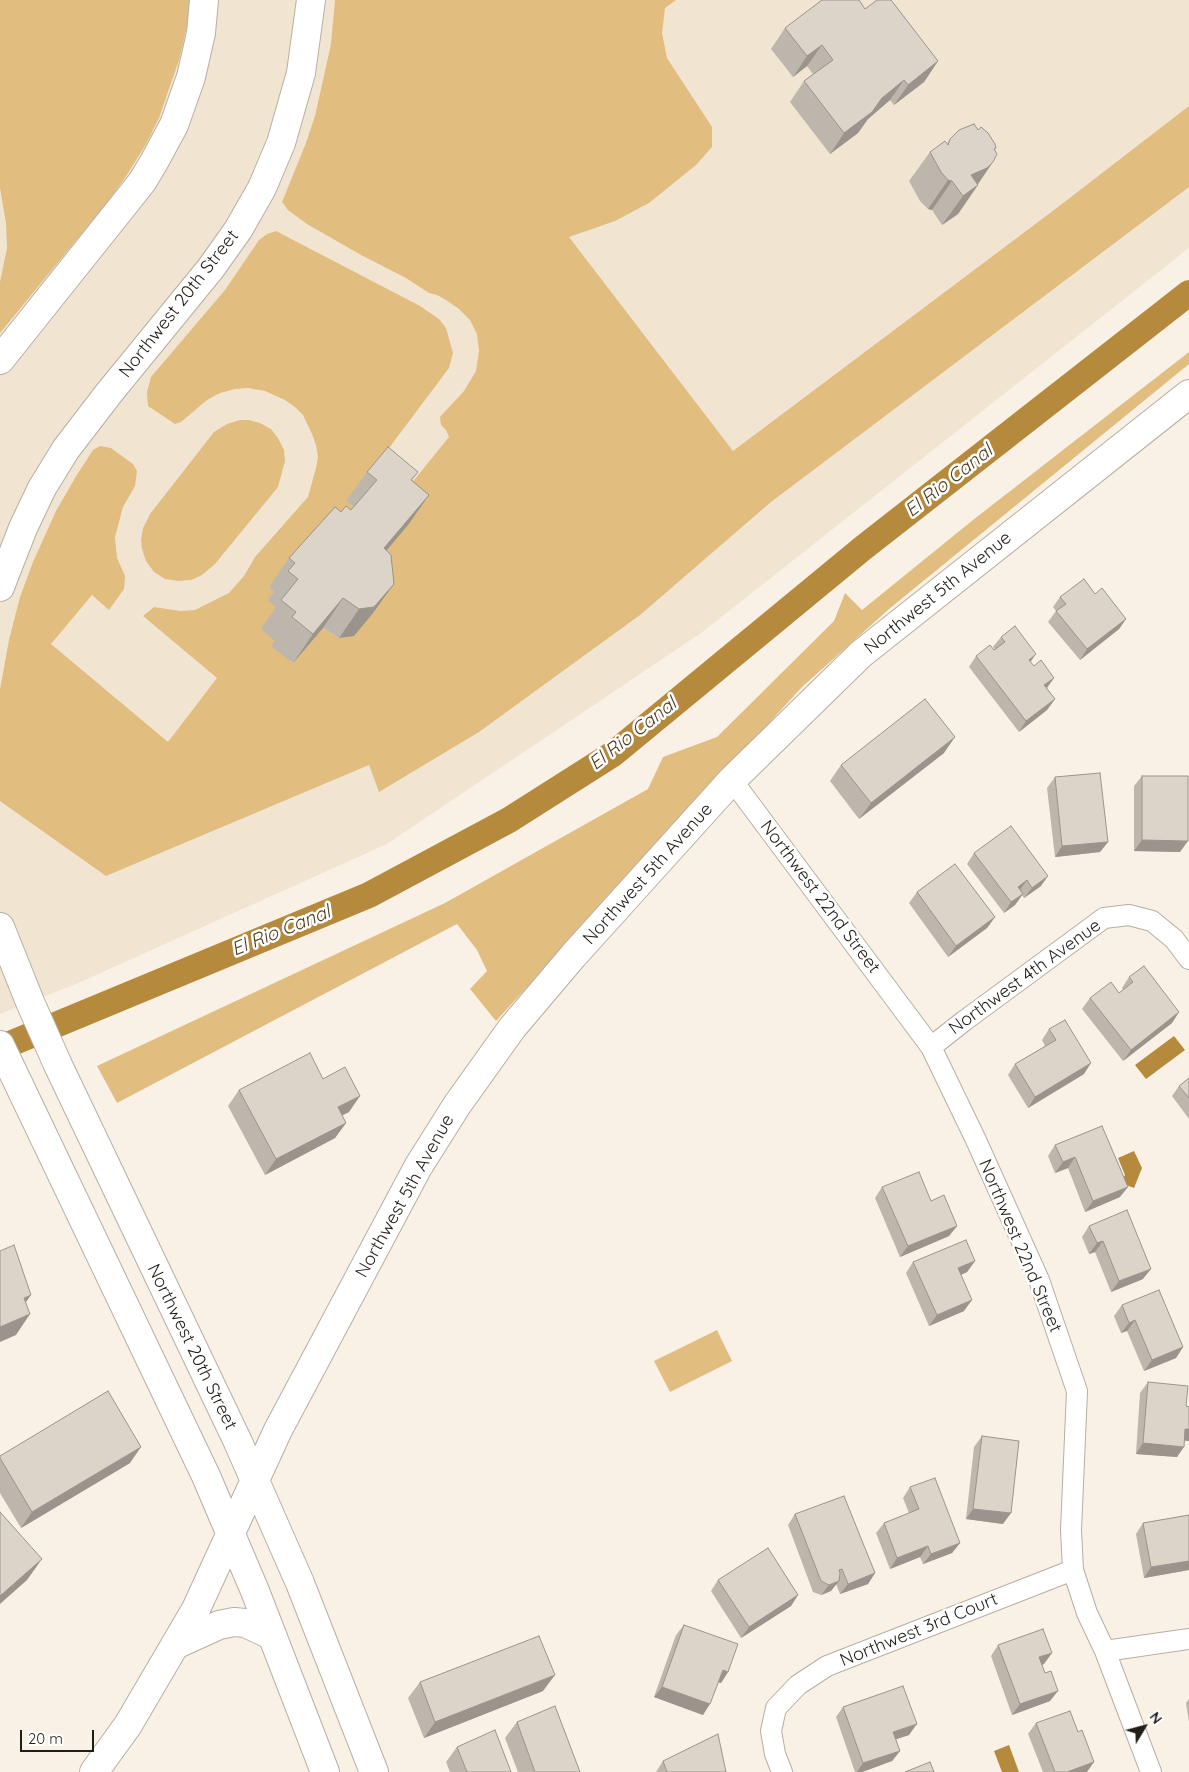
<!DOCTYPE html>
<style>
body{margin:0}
#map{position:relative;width:1189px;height:1772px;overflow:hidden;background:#f9f1e5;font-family:Quicksand,sans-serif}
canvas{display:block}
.north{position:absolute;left:1119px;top:1702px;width:50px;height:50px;-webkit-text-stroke:4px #fff;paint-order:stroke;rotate:53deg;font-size:14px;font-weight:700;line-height:20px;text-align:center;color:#1f1d18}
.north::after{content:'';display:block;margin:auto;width:18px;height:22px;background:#1f1d18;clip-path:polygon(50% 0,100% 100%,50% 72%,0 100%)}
.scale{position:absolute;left:20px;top:1730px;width:74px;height:22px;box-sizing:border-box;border:2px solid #1f1d18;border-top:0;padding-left:6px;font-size:15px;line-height:18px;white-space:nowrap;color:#1f1d18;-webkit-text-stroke:4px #fff;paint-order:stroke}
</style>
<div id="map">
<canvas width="1189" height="1772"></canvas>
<div class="north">N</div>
<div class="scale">20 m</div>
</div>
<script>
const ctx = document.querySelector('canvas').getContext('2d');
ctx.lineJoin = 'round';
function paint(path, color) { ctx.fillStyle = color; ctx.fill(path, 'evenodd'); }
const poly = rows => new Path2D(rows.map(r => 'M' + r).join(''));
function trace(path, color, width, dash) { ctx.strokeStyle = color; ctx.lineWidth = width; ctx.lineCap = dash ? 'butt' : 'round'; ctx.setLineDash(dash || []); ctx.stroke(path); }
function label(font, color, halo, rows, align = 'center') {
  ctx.font = font + ' Quicksand,sans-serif'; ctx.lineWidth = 5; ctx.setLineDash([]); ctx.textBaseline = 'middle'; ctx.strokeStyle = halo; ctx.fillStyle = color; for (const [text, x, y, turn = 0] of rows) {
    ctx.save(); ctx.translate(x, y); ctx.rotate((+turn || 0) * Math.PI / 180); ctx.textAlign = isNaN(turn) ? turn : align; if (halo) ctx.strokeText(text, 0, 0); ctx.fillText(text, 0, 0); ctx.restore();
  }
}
const built = poly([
 [0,0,1189,0,1189,248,701,633,387,844,76,984,0,1014]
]);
const green = poly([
 [0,0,189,0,188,22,179,60,159,118,146,144,125,178,106,204,0,333,0,282,7,248,6,223,0,188],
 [335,0,676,0,665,8,662,33,667,58,712,127,712,147,696,165,649,203,615,221,569,237,733,451,1058,207,1189,106,1189,187,771,502,640,615,479,732,379,792,369,765,106,876,0,801,0,689,9,640,20,597,33,562,56,511,75,478,93,450,100,446,111,448,133,464,137,471,135,486,123,507,115,537,117,558,125,576,124,589,109,610,92,595,51,644,168,742,217,678,143,616,154,607,180,611,195,610,229,593,244,576,255,557,308,497,316,468,318,457,316,445,312,434,303,415,295,407,285,400,265,391,248,388,235,389,220,393,207,400,181,422,175,424,148,406,147,392,151,377,225,290,259,240,267,234,276,231,420,306,439,319,446,328,453,353,449,368,368,476,347,501,356,509,269,587,275,592,277,608,275,641,292,663,323,628,339,638,397,501,449,437,446,430,441,425,440,417,464,391,476,371,479,351,477,334,470,320,459,309,446,300,437,295,429,293,406,278,361,255,307,224,288,210,282,202,306,143,315,116,331,44],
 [1189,352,1189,364,889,609,802,687,496,1021,470,989,487,971,477,950,457,924,117,1103,97,1066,445,903,648,789,663,757,717,737,834,621,845,593,862,610,973,520],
 [240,420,249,420,260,423,271,429,278,438,284,450,285,461,278,487,215,564,202,575,191,580,178,581,165,579,154,572,146,561,142,549,141,540,143,528,150,514,214,432,227,424],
 [717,1330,732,1361,670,1392,654,1361]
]);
const water = poly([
 [1174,1036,1185,1050,1146,1079,1135,1065],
 [1134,1151,1142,1168,1134,1188,1121,1183,1125,1175,1118,1158],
 [1009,1745,1019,1772,1002,1772,994,1751]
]);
const canal = poly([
 [0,1048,369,895,509,820,613,754,863,548,1189,293]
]);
const street = poly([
 [732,780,931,1047,975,1138,1039,1280,1077,1391,1071,1530,1073,1570,1087,1613,1105,1651,1151,1772],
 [931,1047,964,1021,1104,918,1129,915,1152,921,1174,939,1189,959],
 [1105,1651,1189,1639],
 [782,1772,775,1754,771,1731,776,1708,798,1685,827,1666,1073,1570]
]);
const secondary = poly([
 [0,360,142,182,154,162,174,125,191,77,201,33,204,0],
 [0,587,23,528,42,488,66,449,109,393,211,268,238,230,262,188,281,143,301,73,311,0],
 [0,927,30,1002,58,1065,238,1442,274,1524,300,1583,374,1772],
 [0,1045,206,1476,255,1591,325,1772],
 [175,1645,219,1625,234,1622,245,1623,271,1635],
 [94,1772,128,1725,196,1609,278,1430,418,1167,457,1105,512,1028,573,956,732,780,861,654,1189,394]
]);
const wall = poly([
 [865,9,938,61,924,82,894,105,890,100,868,119,858,133,830,154,790,102,804,81,813,74,807,66,793,77,771,49,785,28],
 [978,130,996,148,978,184,958,214,942,225,932,210,928,209,920,201,909,181,930,152,947,144,950,139],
 [367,472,418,472,412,480,429,495,408,525,387,550,373,613,354,636,339,638,323,628,293,663,271,646,275,641,261,629,276,607,268,600,274,592,269,587,289,558,341,512,351,510,354,507,346,501],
 [1095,594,1126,619,1119,629,1080,660,1048,622,1056,611,1053,607,1060,597],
 [1001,637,1030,662,1047,688,1055,699,1047,710,1019,732,969,667,976,656,995,649,993,647],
 [944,753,859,819,830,781,841,765],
 [1142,776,1180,852,1134,851,1134,786],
 [1055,777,1108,842,1100,852,1055,857,1047,788],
 [974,853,1041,886,1024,898,1022,895,1015,905,1004,913,967,864],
 [917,892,995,917,987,928,948,957,909,903],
 [1129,977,1179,1012,1172,1023,1123,1061,1082,1009,1090,998,1119,993,1123,990,1122,988],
 [1049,1029,1084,1074,1028,1108,1008,1075,1015,1064,1045,1046,1042,1040],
 [1189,1078,1189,1119,1172,1096,1179,1086],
 [323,1079,349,1112,342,1115,346,1123,335,1138,265,1175,228,1106,239,1090],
 [1102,1126,1120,1197,1085,1212,1068,1168,1055,1173,1048,1156,1055,1145],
 [882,1187,931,1201,957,1226,949,1236,900,1257,875,1198],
 [1089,1226,1143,1279,1111,1292,1095,1252,1089,1254,1082,1237],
 [975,1261,967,1272,961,1275,964,1311,929,1326,906,1273,913,1262],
 [1122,1305,1183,1347,1176,1358,1144,1371,1127,1331,1121,1333,1114,1316],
 [1148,1382,1186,1406,1189,1407,1189,1441,1185,1440,1177,1457,1136,1454,1140,1393],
 [982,1436,1003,1524,966,1519,974,1447],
 [0,1456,130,1463,21,1528,0,1493],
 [910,1487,960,1543,952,1553,923,1564,920,1557,890,1569,876,1533,884,1523,909,1513,903,1498],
 [795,1514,875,1573,868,1584,840,1594,836,1584,831,1591,821,1595,813,1592,788,1525],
 [1189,1515,1189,1570,1144,1578,1136,1534,1143,1523],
 [718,1580,798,1595,791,1606,741,1638,711,1591],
 [684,1625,728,1672,721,1683,718,1682,703,1715,654,1697,676,1635],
 [998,1645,1044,1664,1042,1665,1050,1701,1012,1715,991,1656],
 [420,1682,543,1691,424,1738,408,1698],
 [1189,1699,1189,1722,1186,1703],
 [843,1707,909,1735,896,1739,900,1751,892,1761,862,1772,855,1772,836,1717],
 [517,1722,580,1772,518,1772,505,1738],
 [1036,1723,1087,1772,1043,1772,1028,1734],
 [457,1747,511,1772,450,1772,446,1762],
 [663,1761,726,1772,656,1772]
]);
const shadedWall = poly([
 [822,45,807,66,793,77,807,56],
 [938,61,924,82,894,105,908,85],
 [904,80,890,100,868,119,858,133,830,154,844,133,882,98],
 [996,148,979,171,993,162,976,187,978,185,958,214,942,225,963,196,971,175],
 [948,180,952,181,932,210,928,209],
 [429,495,408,525,364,577,384,548],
 [394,584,373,613,354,636,339,638,359,609],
 [343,598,323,628,293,663,313,634],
 [1126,619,1119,629,1080,660,1087,649],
 [1036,654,1029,664,1029,660],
 [1054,678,1047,688,1044,685],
 [1055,699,1047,710,1019,732,1026,721],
 [955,737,944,753,859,819,871,803],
 [1142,840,1188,841,1180,852,1134,851],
 [1108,842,1100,852,1055,857,1062,846],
 [1048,876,1041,886,1024,898,1032,888],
 [1027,880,1019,891,1018,887],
 [1023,894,1015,905,1004,913,1011,902],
 [995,917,987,928,948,957,956,946],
 [1179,1012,1172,1023,1123,1061,1131,1050],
 [1091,1063,1084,1074,1028,1108,1035,1097],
 [360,1096,349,1112,327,1123,338,1107],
 [346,1123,335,1138,265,1175,276,1159],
 [1075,1157,1068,1168,1055,1173,1063,1162],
 [1128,1187,1120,1197,1085,1212,1093,1201],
 [957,1226,949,1236,900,1257,908,1246],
 [1103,1241,1095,1252,1089,1254,1097,1243],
 [975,1261,967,1272,951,1279,958,1268],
 [1151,1269,1143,1279,1111,1292,1119,1281],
 [31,1295,17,1315,24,1298],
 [972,1300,964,1311,929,1326,937,1315],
 [30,1314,16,1335,0,1342,0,1327],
 [1135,1320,1127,1331,1121,1333,1129,1323],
 [1183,1347,1176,1358,1144,1371,1152,1360],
 [1185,1429,1189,1429,1189,1441,1178,1440],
 [1143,1443,1184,1447,1177,1457,1136,1454],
 [141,1447,130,1463,21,1528,32,1512],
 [973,1509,1011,1513,1003,1524,966,1519],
 [960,1543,952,1553,923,1564,931,1554],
 [928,1546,920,1557,890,1569,897,1558],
 [42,1559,27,1580,0,1604,0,1596],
 [1189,1561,1189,1570,1144,1578,1151,1567],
 [875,1573,868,1584,840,1594,848,1584],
 [839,1581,831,1591,821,1595,829,1585],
 [798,1595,791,1606,741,1638,749,1627],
 [1052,1653,1044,1664,1032,1668,1039,1657],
 [723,1670,728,1672,721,1683,715,1681],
 [555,1675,543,1691,424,1738,435,1722],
 [662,1687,710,1704,703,1715,654,1697],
 [1058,1691,1050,1701,1012,1715,1020,1704],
 [917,1724,909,1735,885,1743,893,1732],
 [900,1751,892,1761,862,1772,857,1772,863,1763],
 [1094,1762,1087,1772,1067,1772]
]);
const building = poly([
 [822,0,859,0,865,9,877,0,891,0,938,61,908,85,904,80,882,98,872,112,844,133,804,81,833,60,822,45,807,56,785,28,822,0],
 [974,124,978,130,981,127,988,133,995,144,996,148,994,149,997,154,993,162,987,168,971,175,978,185,963,196,952,181,948,180,941,172,930,152,945,141,948,145,950,139,959,130,974,124],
 [388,447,418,472,411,480,429,495,384,548,391,555,394,584,374,607,359,609,343,598,313,634,292,617,296,612,281,600,298,579,288,571,295,563,289,558,335,507,341,512,346,506,351,510,377,480,367,472,388,447],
 [1084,579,1095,594,1102,588,1126,619,1087,649,1056,611,1066,604,1060,597,1084,579],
 [1015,626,1036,654,1029,660,1034,666,1041,660,1054,678,1044,685,1055,699,1026,721,976,656,990,645,994,650,1005,642,1001,637,1015,626],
 [925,699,955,737,871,803,841,765,925,699],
 [1100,773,1108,842,1062,846,1055,777,1100,773],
 [1142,776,1188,776,1188,841,1142,840,1142,776],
 [1011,826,1048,876,1032,888,1027,880,1018,887,1023,894,1011,902,974,853,1011,826],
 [955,864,995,917,956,946,917,892,955,864],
 [1144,966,1179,1012,1131,1050,1090,998,1111,982,1119,993,1133,982,1129,977,1144,966],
 [1065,1020,1091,1063,1035,1097,1015,1064,1056,1040,1049,1029,1065,1020],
 [310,1053,323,1079,345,1067,360,1096,338,1107,346,1123,276,1159,239,1090,310,1053],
 [1189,1078,1189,1098,1179,1086,1189,1078],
 [1102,1126,1128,1187,1093,1201,1075,1157,1063,1162,1055,1145,1102,1126],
 [919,1172,931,1201,944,1195,957,1226,908,1246,882,1187,919,1172],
 [1127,1210,1151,1269,1119,1281,1103,1241,1097,1243,1089,1226,1127,1210],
 [966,1240,975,1261,958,1268,972,1300,937,1315,913,1262,966,1240],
 [14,1245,31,1295,24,1298,30,1314,0,1327,0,1251,14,1245],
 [1159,1290,1183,1347,1152,1360,1135,1320,1129,1323,1122,1305,1159,1290],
 [1148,1382,1188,1386,1186,1406,1189,1407,1189,1429,1185,1429,1184,1447,1143,1443,1148,1382],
 [108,1391,141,1447,32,1512,0,1458,0,1456,108,1391],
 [982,1436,1019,1441,1011,1513,973,1509,982,1436],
 [935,1478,960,1543,931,1554,928,1546,897,1558,884,1523,919,1509,910,1487,935,1478],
 [844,1496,875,1573,848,1584,842,1569,839,1570,840,1573,839,1581,829,1585,821,1581,795,1514,844,1496],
 [0,1512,42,1559,0,1596,0,1512],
 [1189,1515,1189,1561,1151,1567,1143,1523,1189,1515],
 [768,1548,798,1595,749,1627,718,1580,768,1548],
 [684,1625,738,1644,728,1672,723,1670,710,1704,662,1687,684,1625],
 [1043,1629,1052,1653,1039,1657,1045,1673,1051,1671,1058,1691,1020,1704,998,1645,1043,1629],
 [539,1636,555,1675,435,1722,420,1682,539,1636],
 [903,1686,917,1724,893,1732,900,1751,863,1763,843,1707,903,1686],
 [555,1706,580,1772,535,1772,517,1722,555,1706],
 [1070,1711,1078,1732,1082,1730,1094,1762,1067,1772,1055,1772,1036,1723,1070,1711],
 [495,1730,511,1772,467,1772,457,1747,495,1730],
 [718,1734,726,1772,667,1772,663,1761,718,1734],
 [930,1762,934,1772,905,1772,930,1762]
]);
const streetNames = [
 ["Northwest 20th Street",179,304,-52],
 ["Northwest 5th Avenue",938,593,-39],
 ["Northwest 5th Avenue",648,874,-48],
 ["Northwest 22nd Street",820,897,53],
 ["Northwest 4th Avenue",1025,977,-36],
 ["Northwest 5th Avenue",405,1196,-61],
 ["Northwest 22nd Street",1020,1246,67],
 ["Northwest 20th Street",192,1347,64],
 ["Northwest 3rd Court",919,1630,-22]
];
const waterNames = [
 ["El Rio Canal",949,481,-38],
 ["El Rio Canal",633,734,-38],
 ["El Rio Canal",281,931,-22]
];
paint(built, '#f1e5d2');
paint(green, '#e2bd80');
paint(water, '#b68a3c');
trace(canal, '#b68a3c', 26);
trace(street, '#b6afa3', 22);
trace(secondary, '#b6afa3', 30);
trace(street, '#fff', 20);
trace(secondary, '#fff', 28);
paint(wall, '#bdb6ac');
paint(shadedWall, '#9a948c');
paint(building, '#dcd4c8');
trace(building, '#9a948c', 1);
label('18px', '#1f1d18', '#fff', streetNames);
label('italic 19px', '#4f3c1b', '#fff', waterNames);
</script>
